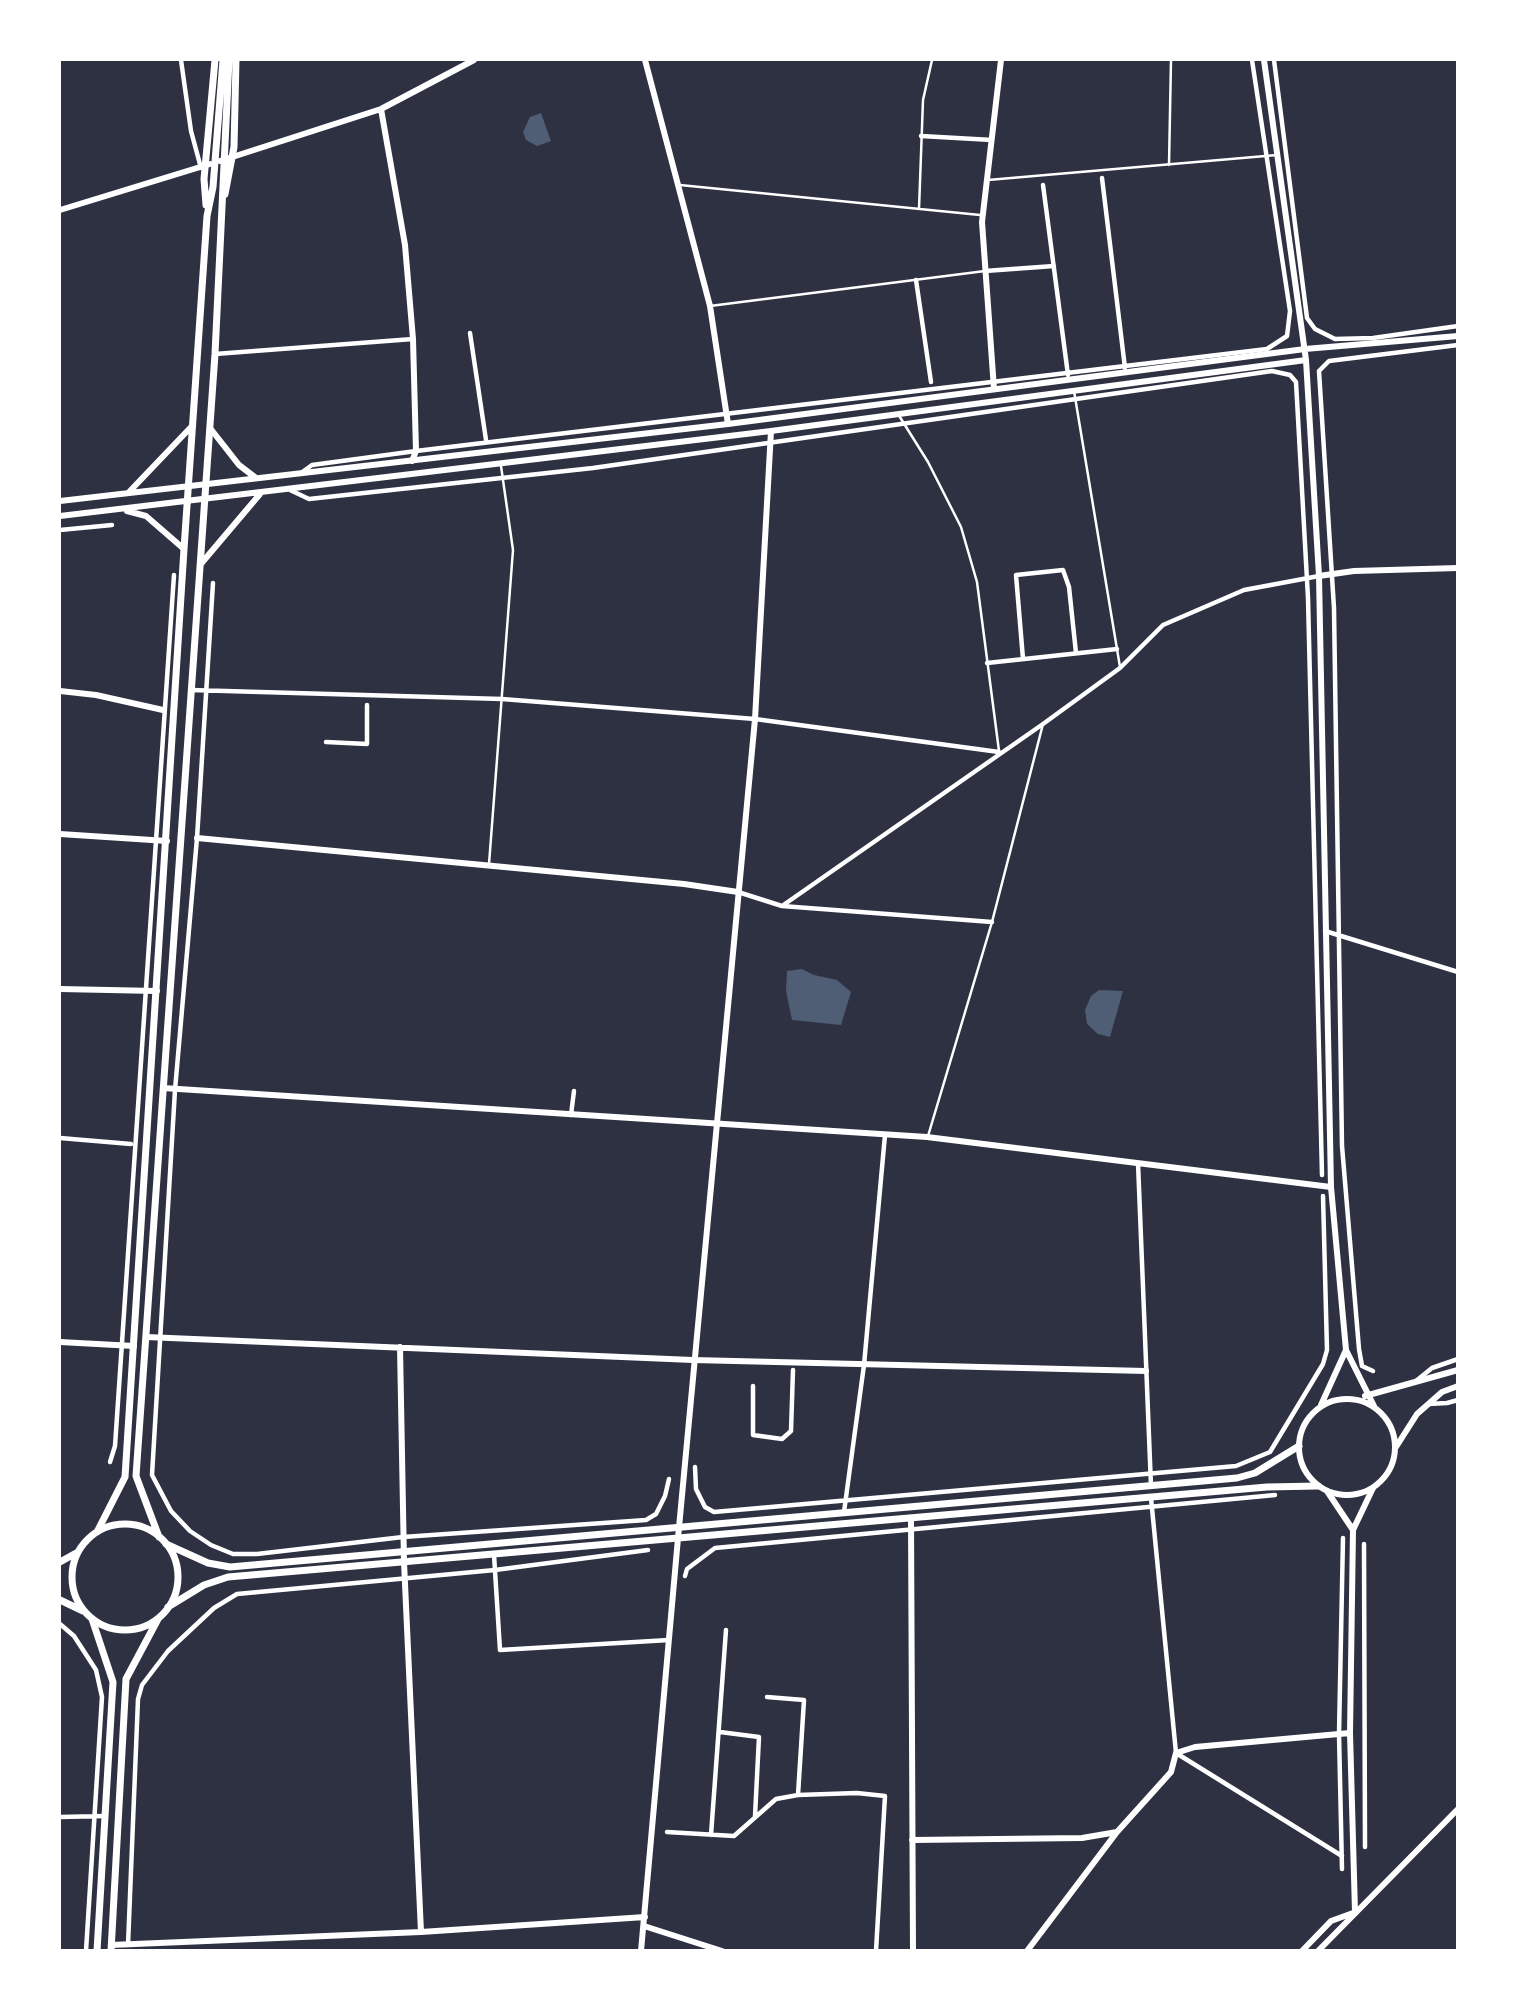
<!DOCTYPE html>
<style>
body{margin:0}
#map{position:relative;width:1517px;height:2010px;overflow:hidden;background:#2d3142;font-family:Lato,sans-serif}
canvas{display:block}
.frame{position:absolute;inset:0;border:61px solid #fff;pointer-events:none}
</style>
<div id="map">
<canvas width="1517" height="2010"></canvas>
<div class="frame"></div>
</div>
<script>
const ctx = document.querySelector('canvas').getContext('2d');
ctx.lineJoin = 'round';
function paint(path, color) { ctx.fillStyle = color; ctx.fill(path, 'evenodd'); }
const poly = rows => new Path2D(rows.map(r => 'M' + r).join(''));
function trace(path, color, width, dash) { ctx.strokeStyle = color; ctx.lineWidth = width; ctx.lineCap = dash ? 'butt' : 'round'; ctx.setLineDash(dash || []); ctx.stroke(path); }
const water = poly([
 [541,113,551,141,537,146,526,140,523,132,530,117],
 [802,969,814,975,837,980,851,992,841,1025,792,1020,786,991,787,971],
 [1099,990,1123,991,1110,1037,1098,1034,1087,1024,1085,1010,1091,996]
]);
const service = poly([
 [1169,165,1171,60],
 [988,180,1277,155],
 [680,185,980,215],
 [919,209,923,100,932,60],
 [710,306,985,271],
 [1074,391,1120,667],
 [898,414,928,462,961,527,977,582,999,751],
 [489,864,513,550,501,466],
 [928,1136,992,922,1043,724]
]);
const minor = poly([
 [181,60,191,131,201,168],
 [1274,60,1307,318,1315,329,1335,339,1373,338,1458,326],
 [921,136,992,140],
 [1102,178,1125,368],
 [1043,185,1068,375],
 [985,271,1054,266],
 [916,280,931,382],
 [470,333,486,440],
 [215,354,413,339],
 [301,473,312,465,416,451,1267,349,1287,336,1290,311,1252,60],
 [290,490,309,499,593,468,1272,371,1290,375,1296,382,1308,598,1322,1175],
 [60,530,112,525],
 [213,583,197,838,175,1090,152,1475,171,1511,190,1531,211,1545,233,1554,257,1554,403,1537,646,1520,656,1514,665,1496,669,1479],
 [1023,659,1016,575,1063,570,1069,587,1076,653],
 [987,663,1117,649],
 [191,690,502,699,755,719,999,752],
 [326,742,367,744,367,705],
 [738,892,782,906,992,922],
 [782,906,1043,724,1120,668,1163,625,1244,590,1319,576],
 [1325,931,1458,972],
 [571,1115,574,1091],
 [60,1138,131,1144],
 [1138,1163,1151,1486],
 [1373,1371,1362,1366,1359,1349,1342,1146,1334,608,1319,371,1329,361,1458,345],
 [1416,1381,1432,1368,1458,1359],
 [753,1386,753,1435,782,1439,791,1431,793,1370],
 [1428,1404,1447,1403,1458,1400],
 [110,1462,115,1446,174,575],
 [695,1467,696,1489,705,1507,714,1512,1236,1466,1270,1452,1323,1364,1327,1350,1323,1196],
 [1151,1498,1176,1753,1342,1856],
 [844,1512,864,1365,885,1135],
 [1364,1544,1365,1847],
 [494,1555,500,1650,669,1640],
 [685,1576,687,1569,715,1548,1275,1495],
 [60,1624,74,1636,96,1670,102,1697,86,1951],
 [720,1732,759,1737,755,1816],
 [798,1795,857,1793,885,1796,876,1951],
 [60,1817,105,1816],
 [667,1832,734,1836,776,1799,798,1795,804,1700,767,1697],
 [711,1835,726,1630],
 [1342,1869,1339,1734,1343,1538],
 [128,1945,138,1699,142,1685,168,1651,214,1608,237,1594,495,1570,648,1550]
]);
const tertiary = poly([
 [645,60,710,306,728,424],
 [381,109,405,245,413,339,416,451,412,461],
 [220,161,381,109,474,60],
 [60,210,210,164],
 [994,389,982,222,1001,60],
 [1319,576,1354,571,1458,568],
 [60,691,96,695,163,710],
 [60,834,167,841],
 [197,838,684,884,738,892],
 [60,989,157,991],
 [163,1088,927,1137,1331,1187],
 [146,1337,693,1360,1146,1371],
 [60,1342,134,1346],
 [400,1347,404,1562,421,1932],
 [1327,1491,1353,1530],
 [911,1518,913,1951],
 [912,1840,1082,1838,1117,1832,1171,1772,1176,1753,1195,1747,1350,1733],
 [1355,1912,1350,1733,1353,1530,1373,1488],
 [644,1926,722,1951],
 [111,1945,421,1932,645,1917],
 [641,1951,678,1538],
 [1027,1951,1117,1832]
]);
const secondary = poly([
 [1264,60,1306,360,1319,576,1331,1187,1346,1350,1374,1406],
 [210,428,239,465,256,478],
 [130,491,193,425],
 [60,501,728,424,1305,349,1458,336],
 [127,511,146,516,184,549],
 [60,516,771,431,1306,360],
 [200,565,260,494],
 [1365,1396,1458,1370],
 '1299 1447a48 48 0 1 1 96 0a48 48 0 1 1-96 0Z',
 [1321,1405,1346,1350],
 [1396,1447,1417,1414,1442,1392,1458,1386],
 [678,1538,755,719,771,431],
 [1302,1951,1331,1921,1353,1913],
 [1318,1951,1458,1809]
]);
const primary = poly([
 [225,194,234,147,236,60],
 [206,205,204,179,215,60],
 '72 1577a53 53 0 1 1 106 0a53 53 0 1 1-106 0Z',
 [97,1532,125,1477,184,549,207,216,213,187,223,60],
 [159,1537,136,1476,215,354,229,60],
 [166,1544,208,1563,230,1567,1237,1478,1255,1473,1299,1446],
 [60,1562,78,1552],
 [60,1600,83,1611],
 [168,1607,204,1585,228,1577,1267,1487,1318,1486],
 [92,1619,113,1682,97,1951],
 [111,1951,126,1679,158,1619]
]);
paint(water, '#4f5d75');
trace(service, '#fff', 2.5);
trace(minor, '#fff', 4.5);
trace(tertiary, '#fff', 6);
trace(secondary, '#fff', 6);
trace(primary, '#fff', 7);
</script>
